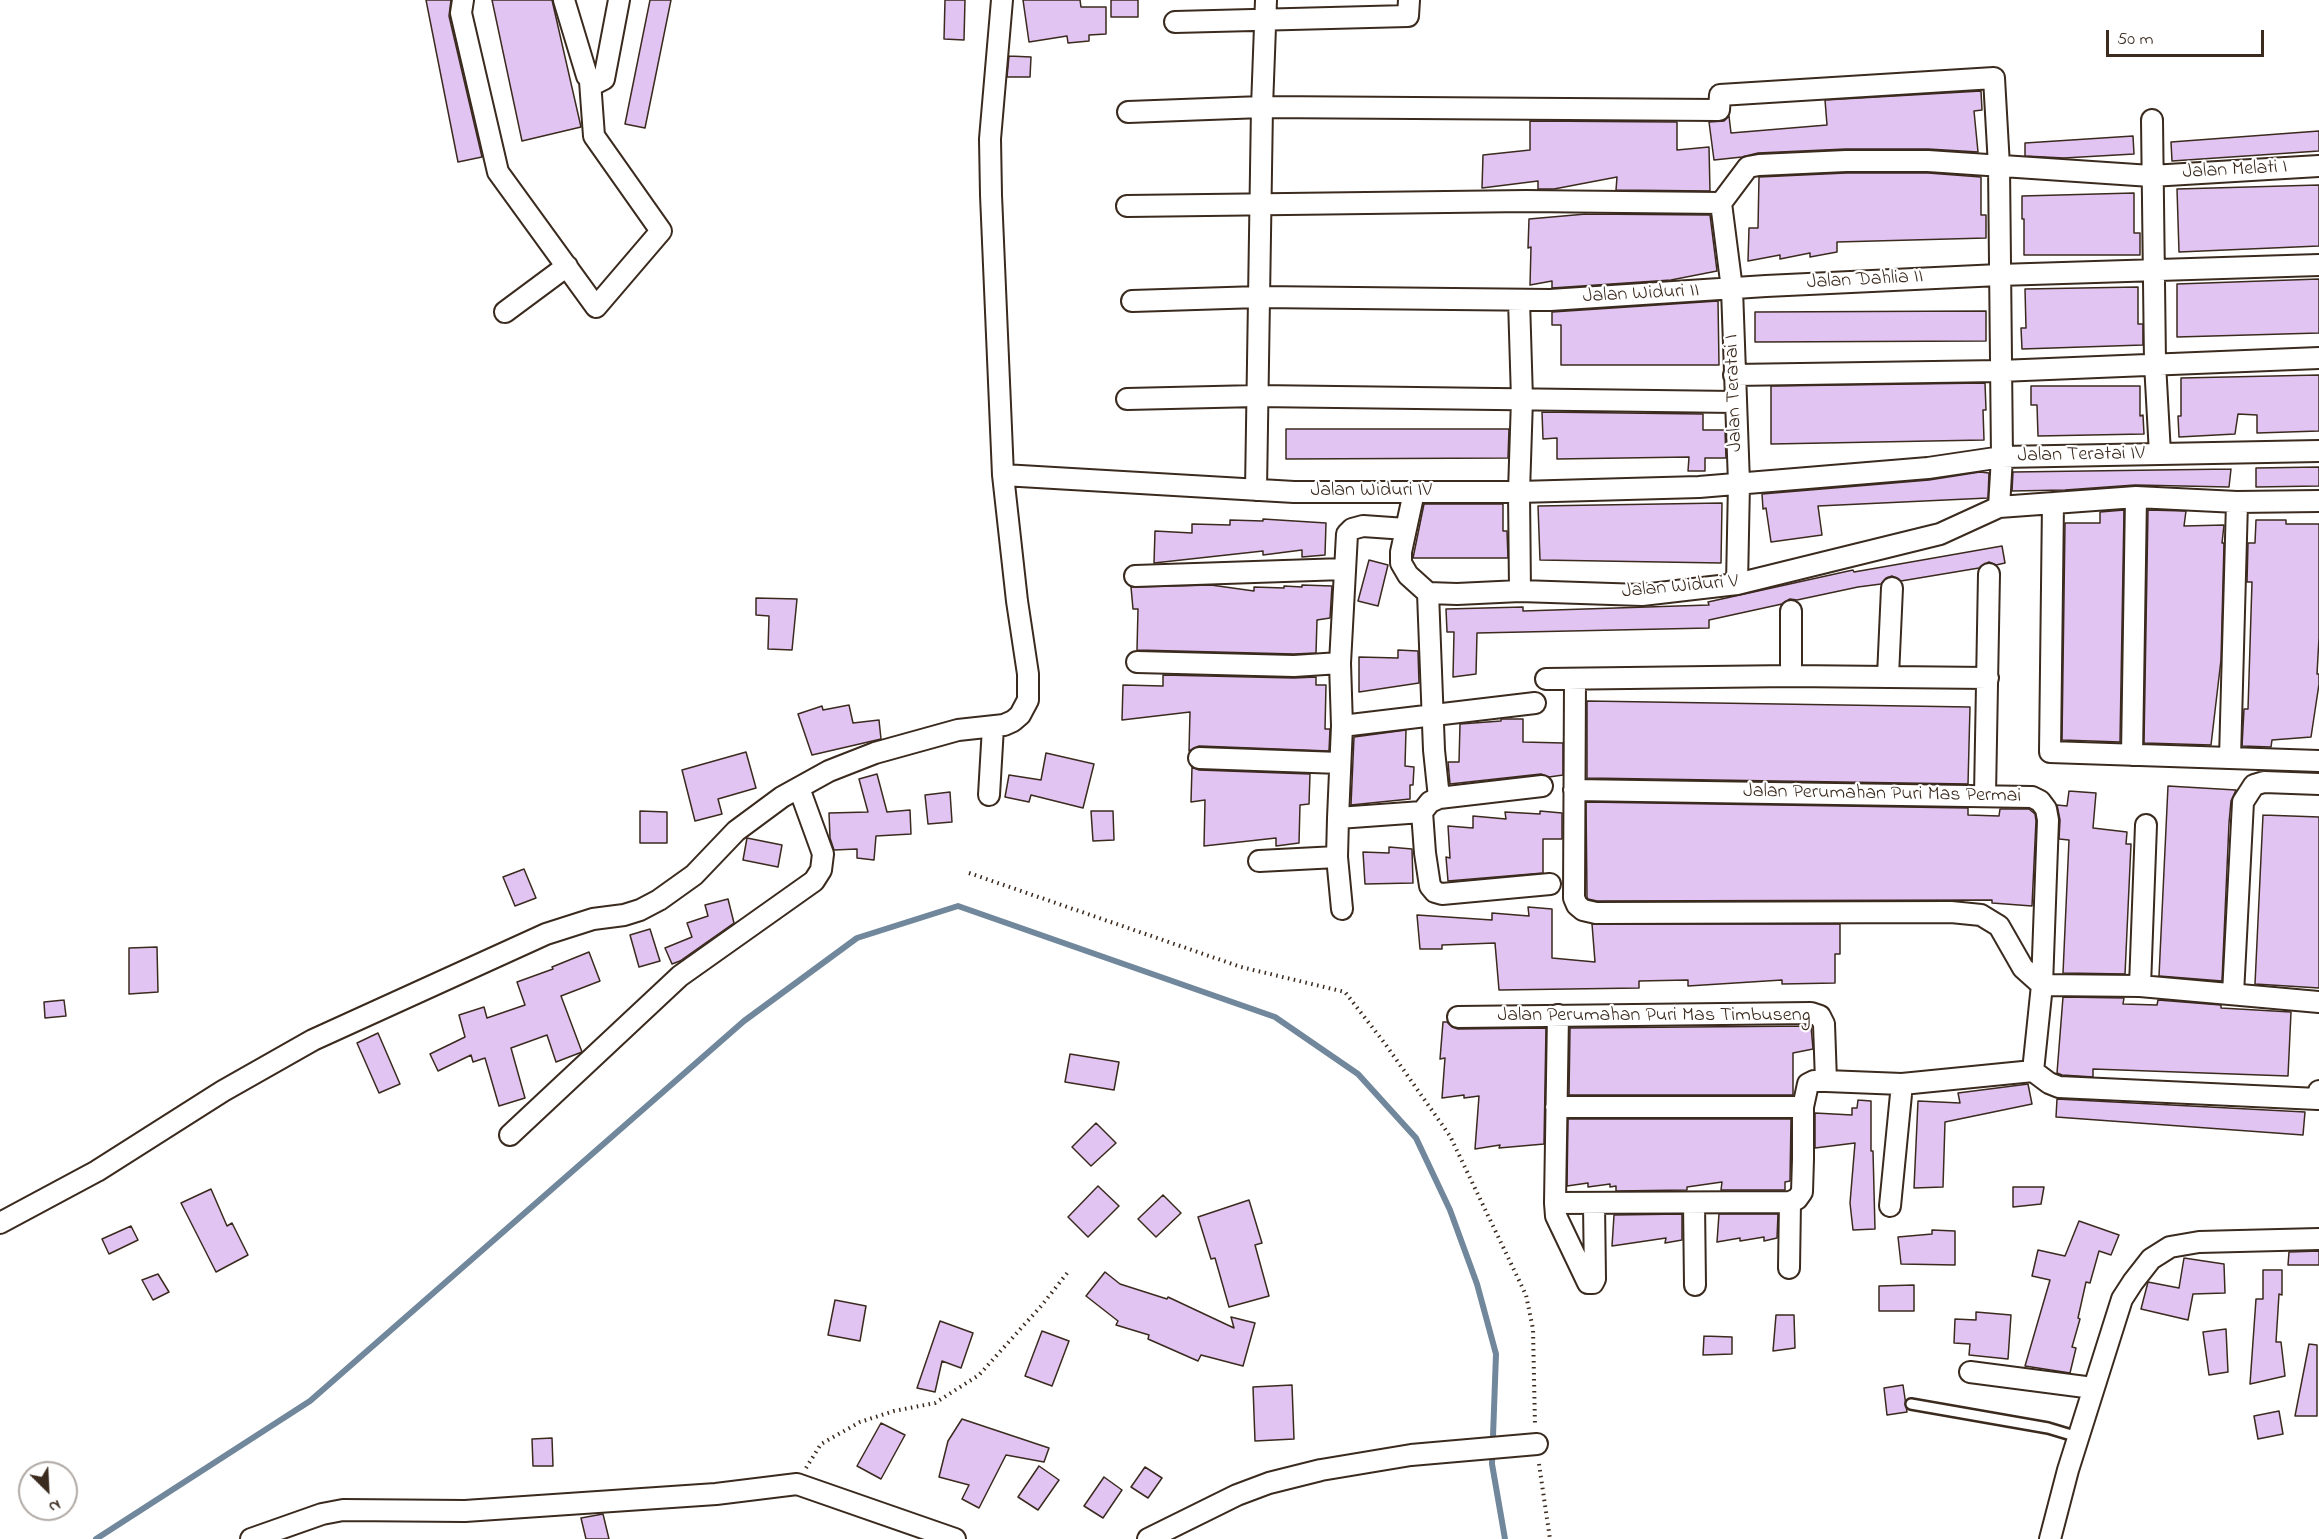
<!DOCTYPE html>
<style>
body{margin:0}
#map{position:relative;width:2319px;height:1539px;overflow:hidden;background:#fff;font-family:"Indie Flower",sans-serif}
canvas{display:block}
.north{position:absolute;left:18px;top:1461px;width:60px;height:60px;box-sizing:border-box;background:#fff;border:2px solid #b1aaa5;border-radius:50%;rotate:156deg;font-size:16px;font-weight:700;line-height:24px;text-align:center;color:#3b2a1e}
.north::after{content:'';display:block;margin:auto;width:21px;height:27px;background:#3b2a1e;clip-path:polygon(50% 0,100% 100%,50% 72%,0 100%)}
.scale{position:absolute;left:2106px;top:30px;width:158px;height:27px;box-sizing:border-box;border:3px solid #3b2a1e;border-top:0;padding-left:8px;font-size:18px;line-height:21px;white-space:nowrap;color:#3b2a1e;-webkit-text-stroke:4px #fff;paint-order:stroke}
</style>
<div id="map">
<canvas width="2319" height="1539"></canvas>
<div class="north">N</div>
<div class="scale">50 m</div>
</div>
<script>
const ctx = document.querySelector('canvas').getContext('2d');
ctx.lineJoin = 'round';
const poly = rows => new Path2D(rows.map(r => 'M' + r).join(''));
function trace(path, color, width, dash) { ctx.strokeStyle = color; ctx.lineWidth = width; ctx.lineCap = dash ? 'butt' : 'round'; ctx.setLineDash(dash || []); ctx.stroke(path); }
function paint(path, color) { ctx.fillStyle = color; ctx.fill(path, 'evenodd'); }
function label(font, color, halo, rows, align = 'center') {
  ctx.font = font + ' "Indie Flower",sans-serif'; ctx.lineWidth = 4.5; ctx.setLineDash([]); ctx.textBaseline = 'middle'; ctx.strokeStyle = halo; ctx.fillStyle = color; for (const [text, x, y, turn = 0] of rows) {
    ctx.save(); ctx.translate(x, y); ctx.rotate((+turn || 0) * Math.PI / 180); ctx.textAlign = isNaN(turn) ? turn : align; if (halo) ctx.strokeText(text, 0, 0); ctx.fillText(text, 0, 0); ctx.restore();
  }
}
const stream = poly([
 [96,1539,310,1401,744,1021,857,938,958,906,1275,1017,1358,1074,1416,1138,1450,1210,1477,1284,1496,1354,1492,1464,1505,1539]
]);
const building = poly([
 [426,0,451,0,449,16,482,157,458,162,426,0],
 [492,0,552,0,581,127,522,141,492,0],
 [650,0,671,0,645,128,625,124,650,0],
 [945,0,965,0,964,40,944,39,945,0],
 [1023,0,1080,0,1081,7,1106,7,1106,34,1089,35,1089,41,1068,43,1067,36,1029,42,1023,0],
 [1111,0,1138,0,1138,17,1111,17,1111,0],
 [1009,56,1031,57,1030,77,1007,77,1009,56],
 [1981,91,1982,110,1974,111,1978,152,1928,149,1846,149,1758,153,1742,157,1714,160,1709,122,1724,121,1729,116,1731,133,1827,125,1825,100,1981,91],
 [1530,121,1677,122,1677,150,1709,147,1710,191,1616,190,1617,177,1554,189,1538,189,1538,181,1482,188,1483,155,1530,150,1530,121],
 [2319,131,2319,151,2172,161,2171,142,2319,131],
 [2133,136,2134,154,2064,158,2025,156,2025,143,2133,136],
 [1846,173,1928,173,1981,177,1981,215,1986,215,1986,238,1837,242,1837,252,1810,257,1810,253,1780,259,1780,255,1748,261,1749,228,1758,228,1759,177,1846,173],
 [2319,185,2319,246,2179,252,2177,189,2319,185],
 [2134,193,2134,233,2140,233,2140,255,2024,255,2024,219,2022,219,2022,196,2134,193],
 [1586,214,1710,215,1717,271,1671,280,1552,288,1552,281,1530,285,1531,247,1528,248,1529,219,1586,214],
 [2319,279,2319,333,2177,337,2177,284,2319,279],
 [2138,287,2138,324,2143,324,2143,345,2022,349,2021,328,2026,328,2025,289,2138,287],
 [1718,301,1719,365,1561,365,1561,325,1552,325,1552,312,1718,301],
 [1986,311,1986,341,1755,342,1755,312,1986,311],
 [2319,375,2319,431,2257,433,2257,415,2238,414,2235,434,2179,437,2178,416,2181,416,2181,378,2319,375],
 [1985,383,1986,410,1983,410,1984,440,1771,444,1771,386,1985,383],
 [2031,386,2140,386,2140,416,2143,415,2144,434,2038,436,2037,405,2031,405,2031,386],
 [1542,412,1703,414,1703,430,1725,430,1726,458,1705,458,1705,471,1688,471,1689,457,1557,459,1557,438,1543,439,1542,412],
 [1286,429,1509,429,1508,458,1286,459,1286,429],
 [2319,467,2319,486,2256,487,2256,468,2319,467],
 [2231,469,2229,487,2135,485,2065,490,2012,491,2013,472,2231,469],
 [1980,472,1989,473,1988,498,1818,506,1822,535,1771,542,1766,508,1763,509,1762,494,1929,480,1980,472],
 [1722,503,1721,563,1540,560,1538,506,1722,503],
 [1424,504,1503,504,1503,531,1507,531,1508,558,1413,558,1424,504],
 [2124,510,2120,742,2062,740,2065,523,2100,523,2100,512,2124,510],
 [2148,510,2186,511,2184,526,2224,525,2222,543,2224,543,2221,660,2211,745,2144,743,2148,510],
 [1263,519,1326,523,1325,555,1302,557,1302,550,1263,555,1263,551,1154,563,1155,531,1192,533,1192,524,1230,525,1230,520,1263,521,1263,519],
 [2256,520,2286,520,2286,524,2319,524,2319,638,2317,674,2319,674,2319,684,2311,737,2272,740,2271,747,2242,746,2244,709,2248,709,2252,582,2247,582,2248,543,2255,543,2256,520],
 [2002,546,2005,563,1996,565,1989,562,1979,568,1901,581,1892,576,1886,578,1881,584,1858,587,1797,600,1790,599,1782,604,1709,620,1709,628,1477,633,1476,674,1453,677,1454,632,1447,632,1446,609,1523,607,1523,611,1709,605,1708,602,1853,570,1854,572,2002,546],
 [1369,560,1388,565,1378,606,1358,601,1369,560],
 [1211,585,1254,591,1254,587,1284,588,1284,586,1302,587,1302,585,1332,586,1330,618,1317,620,1316,653,1294,654,1137,650,1138,609,1133,609,1131,587,1211,585],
 [756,598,797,599,792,650,768,649,769,616,756,615,756,598],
 [1398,650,1418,651,1419,683,1359,692,1359,657,1398,658,1398,650],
 [1163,675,1294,678,1316,677,1316,685,1326,685,1325,729,1330,729,1329,751,1199,746,1189,751,1190,712,1122,720,1123,685,1163,686,1163,675],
 [1587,701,1970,707,1968,784,1587,778,1587,701],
 [849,705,853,723,879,720,881,739,812,755,798,714,822,706,823,710,849,705],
 [1501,719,1523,719,1523,742,1563,743,1563,775,1549,777,1541,774,1450,784,1448,762,1459,762,1460,724,1501,721,1501,719],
 [1406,730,1405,766,1414,767,1413,785,1410,785,1410,799,1351,805,1354,737,1406,730],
 [746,752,756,788,718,799,722,814,695,821,682,770,746,752],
 [1046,753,1094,764,1083,808,1031,795,1029,802,1005,797,1009,775,1041,780,1046,753],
 [1192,767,1199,770,1310,774,1309,804,1300,805,1299,843,1276,846,1276,838,1204,846,1205,800,1191,802,1192,767],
 [877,774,887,812,910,810,911,834,876,836,874,860,857,858,857,849,834,850,830,838,829,813,868,812,859,779,877,774],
 [2168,786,2236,790,2231,801,2229,823,2222,981,2159,976,2168,786],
 [2069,791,2096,793,2093,828,2127,832,2126,844,2131,844,2125,974,2063,973,2069,840,2059,839,2060,820,2057,805,2067,806,2069,791],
 [950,792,952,822,928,824,925,795,950,792],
 [1586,802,1968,808,1968,815,1999,816,2000,809,2029,809,2035,814,2036,821,2032,906,1992,903,1992,900,1597,901,1588,899,1587,897,1586,802],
 [640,811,667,812,667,843,640,843,640,811],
 [1091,811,1113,811,1114,840,1093,841,1091,811],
 [1540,811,1562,813,1562,839,1543,839,1543,873,1448,881,1446,857,1450,858,1448,826,1473,828,1473,816,1506,819,1505,812,1540,814,1540,811],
 [2263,815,2319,817,2319,988,2255,984,2263,815],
 [747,838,782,845,778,867,743,860,747,838],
 [1389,847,1412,849,1413,883,1365,884,1363,852,1389,853,1389,847],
 [524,869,536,898,515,906,503,877,524,869],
 [728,899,734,923,680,961,672,964,665,948,692,937,687,923,708,916,705,905,728,899],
 [1528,907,1552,909,1552,958,1595,962,1592,924,1840,924,1840,954,1835,954,1835,983,1782,984,1782,980,1688,986,1688,980,1639,981,1639,988,1499,990,1495,943,1442,945,1442,949,1420,949,1417,915,1492,920,1492,913,1529,916,1528,907],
 [650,929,660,961,639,967,630,935,650,929],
 [157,947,158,992,129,994,129,948,157,947],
 [589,952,600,981,561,996,582,1052,556,1062,547,1035,511,1048,525,1098,499,1106,485,1058,473,1062,471,1055,438,1071,430,1054,465,1037,459,1015,484,1007,487,1018,525,1005,517,982,553,969,552,967,589,952],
 [2063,997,2124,998,2123,1004,2157,1005,2158,1000,2221,1005,2221,1008,2291,1012,2288,1076,2093,1069,2093,1077,2062,1075,2057,1073,2063,997],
 [64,1000,66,1016,45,1018,44,1002,64,1000],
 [1443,1022,1447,1022,1452,1027,1458,1029,1546,1028,1544,1144,1499,1148,1500,1145,1475,1149,1479,1096,1464,1098,1464,1095,1442,1098,1445,1058,1440,1059,1443,1022],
 [1811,1026,1813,1049,1793,1053,1793,1095,1569,1095,1570,1028,1811,1026],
 [378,1033,400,1084,379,1093,357,1043,378,1033],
 [1070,1054,1119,1062,1114,1090,1065,1082,1070,1054],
 [2028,1084,2032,1104,1945,1122,1943,1187,1914,1188,1918,1101,1960,1103,1958,1093,2028,1084],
 [2057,1099,2305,1112,2303,1135,2056,1117,2057,1099],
 [1858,1100,1871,1101,1871,1151,1873,1151,1875,1229,1853,1230,1850,1203,1855,1143,1815,1148,1815,1113,1852,1115,1852,1108,1857,1108,1858,1100],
 [1568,1119,1791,1119,1790,1181,1785,1182,1785,1190,1721,1190,1722,1182,1687,1187,1687,1190,1616,1191,1616,1186,1610,1187,1610,1184,1588,1187,1588,1183,1567,1186,1568,1119],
 [1096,1123,1116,1143,1091,1166,1072,1147,1096,1123],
 [1098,1186,1119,1206,1088,1237,1068,1217,1098,1186],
 [2013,1187,2044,1187,2041,1204,2013,1207,2013,1187],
 [211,1189,227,1226,232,1223,248,1255,216,1272,181,1203,211,1189],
 [1163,1195,1181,1213,1156,1237,1138,1219,1163,1195],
 [1249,1200,1262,1243,1255,1245,1269,1296,1229,1307,1215,1258,1211,1259,1198,1217,1249,1200],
 [1682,1214,1682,1240,1665,1243,1666,1238,1612,1246,1614,1215,1682,1214],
 [1719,1214,1778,1214,1777,1238,1764,1241,1764,1237,1740,1241,1740,1238,1717,1242,1719,1214],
 [2079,1221,2119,1235,2111,1255,2099,1251,2090,1283,2086,1282,2078,1318,2080,1319,2072,1347,2076,1348,2070,1373,2025,1366,2050,1280,2032,1276,2038,1250,2065,1256,2079,1221],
 [131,1226,138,1240,109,1254,102,1239,131,1226],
 [1932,1230,1955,1231,1955,1265,1901,1264,1898,1237,1932,1234,1932,1230],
 [2319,1251,2319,1265,2288,1265,2289,1252,2319,1251],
 [2184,1258,2224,1264,2225,1293,2193,1294,2188,1320,2141,1309,2148,1282,2179,1288,2184,1258],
 [2263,1270,2282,1270,2282,1295,2279,1294,2276,1342,2281,1342,2285,1376,2250,1384,2256,1299,2263,1299,2263,1270],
 [1105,1272,1120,1284,1167,1299,1168,1297,1234,1328,1231,1317,1255,1323,1243,1366,1201,1355,1198,1361,1148,1339,1149,1335,1116,1325,1118,1321,1086,1296,1105,1272],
 [158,1274,169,1292,153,1300,142,1280,158,1274],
 [1914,1285,1914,1311,1879,1311,1879,1286,1914,1285],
 [835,1300,866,1306,860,1341,828,1335,835,1300],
 [1976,1312,2011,1315,2008,1359,1969,1355,1970,1344,1954,1343,1955,1319,1976,1320,1976,1312],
 [1776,1315,1794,1315,1795,1348,1773,1351,1776,1315],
 [940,1321,973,1333,961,1368,942,1361,935,1392,917,1388,940,1321],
 [2226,1329,2228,1372,2209,1375,2203,1332,2226,1329],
 [1042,1331,1069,1341,1052,1386,1025,1376,1042,1331],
 [1704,1336,1732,1337,1732,1354,1703,1355,1704,1336],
 [2309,1344,2317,1345,2317,1416,2295,1416,2309,1344],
 [1292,1385,1294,1439,1255,1441,1253,1387,1292,1385],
 [1903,1385,1907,1412,1887,1415,1884,1388,1903,1385],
 [2279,1411,2283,1434,2258,1439,2254,1416,2279,1411],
 [962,1419,1049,1448,1044,1462,1006,1455,979,1508,962,1499,969,1485,939,1477,948,1441,962,1419],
 [881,1423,905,1435,881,1479,857,1466,881,1423],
 [552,1438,553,1466,533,1466,532,1439,552,1438],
 [1039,1466,1059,1480,1038,1510,1018,1497,1039,1466],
 [1145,1467,1162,1478,1148,1498,1131,1487,1145,1467],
 [1104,1477,1122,1490,1103,1518,1084,1506,1104,1477],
 [603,1514,609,1539,586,1539,581,1518,603,1514]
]);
const path = poly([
 [969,873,1241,967,1345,992,1386,1045,1450,1136,1526,1295,1533,1329,1535,1426],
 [1539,1464,1550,1539],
 [806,1468,821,1444,860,1422,894,1411,935,1403,979,1375,1042,1305,1068,1272]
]);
const lane = poly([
 [1911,1404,2048,1428,2078,1437]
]);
const street = poly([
 [463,0,461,13,498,172,596,307,661,231,594,136,590,81],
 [564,0,587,76,594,84,604,79,619,0],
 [1175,22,1408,16,1409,0],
 [1128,112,1262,107,1266,0],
 [2152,120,2155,363,2160,454],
 [1721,203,1748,167,1759,165,1846,161,1928,161,2151,176,2319,166],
 [1721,203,1732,289,1739,483,1737,584],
 [1127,206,1526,201,1721,203],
 [1519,300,1522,399,1519,492,1520,591],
 [1132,301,1259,297,1550,300,1766,286,1999,275,2319,265],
 [505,312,567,266],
 [1734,375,2000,371,2319,358],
 [1127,399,1257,396,1735,402],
 [1003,475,1294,492,1519,492,1699,487,1928,468,2002,457,2319,451],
 [1256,490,1262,107,1719,110,1720,95,1994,78,1999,166,2002,457,1999,507],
 [1414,492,1401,552,1401,563,1408,575,1428,593,1457,594,1520,591,1642,595,1737,584,1940,534,1999,507,2136,497,2237,502,2319,501],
 [2053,503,2050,752,2319,761],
 [1135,576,1344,569],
 [1428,593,1434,750,1439,798],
 [1791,611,1791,676],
 [1137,662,1294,666,1340,663,1347,534,1352,529,1363,526,1406,529],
 [1888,676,1892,588],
 [1546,679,1791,676,1988,678],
 [1575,680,1574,898,1577,905,1583,910,1596,913,1951,912,1981,915,1999,926,2023,968,2042,985],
 [1342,726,1535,703],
 [2132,755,2136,497],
 [1199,758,1340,763],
 [2230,758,2237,502],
 [1542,786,1439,798,1430,802,1422,812,1425,853,1430,886,1435,892,1442,894,1550,884],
 [1574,790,2032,797,2040,801,2046,809,2048,820,2042,985],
 [989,795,993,727],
 [1985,795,1989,574],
 [1338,818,1342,726,1340,663],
 [1259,861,1337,857],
 [1342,909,1337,857,1338,818,1422,812],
 [2140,986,2146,825],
 [2233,994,2243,802,2254,785,2264,782,2319,784],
 [2319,1002,2140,986,2042,985,2033,1071,2049,1083,2059,1087,2318,1099,2319,1091],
 [1558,1015,1555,1203,1556,1216,1588,1283,1593,1283,1595,1279,1594,1204],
 [1458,1017,1811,1013,1820,1016,1824,1024,1826,1081,1814,1081,1808,1084,1803,1107],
 [1826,1081,1902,1084,2033,1071],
 [510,1135,680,976,814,881,821,870,823,854,799,788],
 [1555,1203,1790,1202,1797,1199,1802,1192,1803,1159,1803,1107,1556,1107],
 [1694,1203,1695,1285],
 [1890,1206,1902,1084],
 [0,1223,97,1171,223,1091,313,1040,546,934,593,919,624,915,640,910,659,900,694,875,736,831,782,797,829,771,875,753,958,730,1004,725,1013,721,1020,715,1028,700,1028,674,1017,601,1003,475,991,195,990,139,1002,0],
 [1789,1268,1790,1202],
 [1970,1372,2093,1388],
 [251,1539,322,1514,343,1510,465,1511,716,1494,797,1484,955,1539],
 [1148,1539,1237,1495,1269,1483,1321,1470,1411,1455,1537,1444],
 [2050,1539,2068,1470,2122,1299,2133,1282,2151,1259,2170,1247,2199,1242,2319,1239]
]);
const streetNames = [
 ["Jalan Melati I",2235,171,-3],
 ["Jalan Dahlia II",1865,281,-3],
 ["Jalan Widuri II",1641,295,-3],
 ["Jalan Teratai I",1735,393,-92],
 ["Jalan Teratai IV",2081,456,-1],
 ["Jalan Widuri IV",1371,492],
 ["Jalan Widuri V",1680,588,-5],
 ["Jalan Perumahan Puri Mas Permai",1882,795,1],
 ["Jalan Perumahan Puri Mas Timbuseng",1654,1017]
];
trace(stream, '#70879c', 6);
paint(building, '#e2c4f2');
trace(building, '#3b2a1e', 1.5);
trace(lane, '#3b2a1e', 14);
trace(street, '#3b2a1e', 24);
trace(path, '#3b2a1e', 4, [1.5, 4.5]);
trace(lane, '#fff', 9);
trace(street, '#fff', 20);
label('20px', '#3b2a1e', '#fff', streetNames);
</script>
